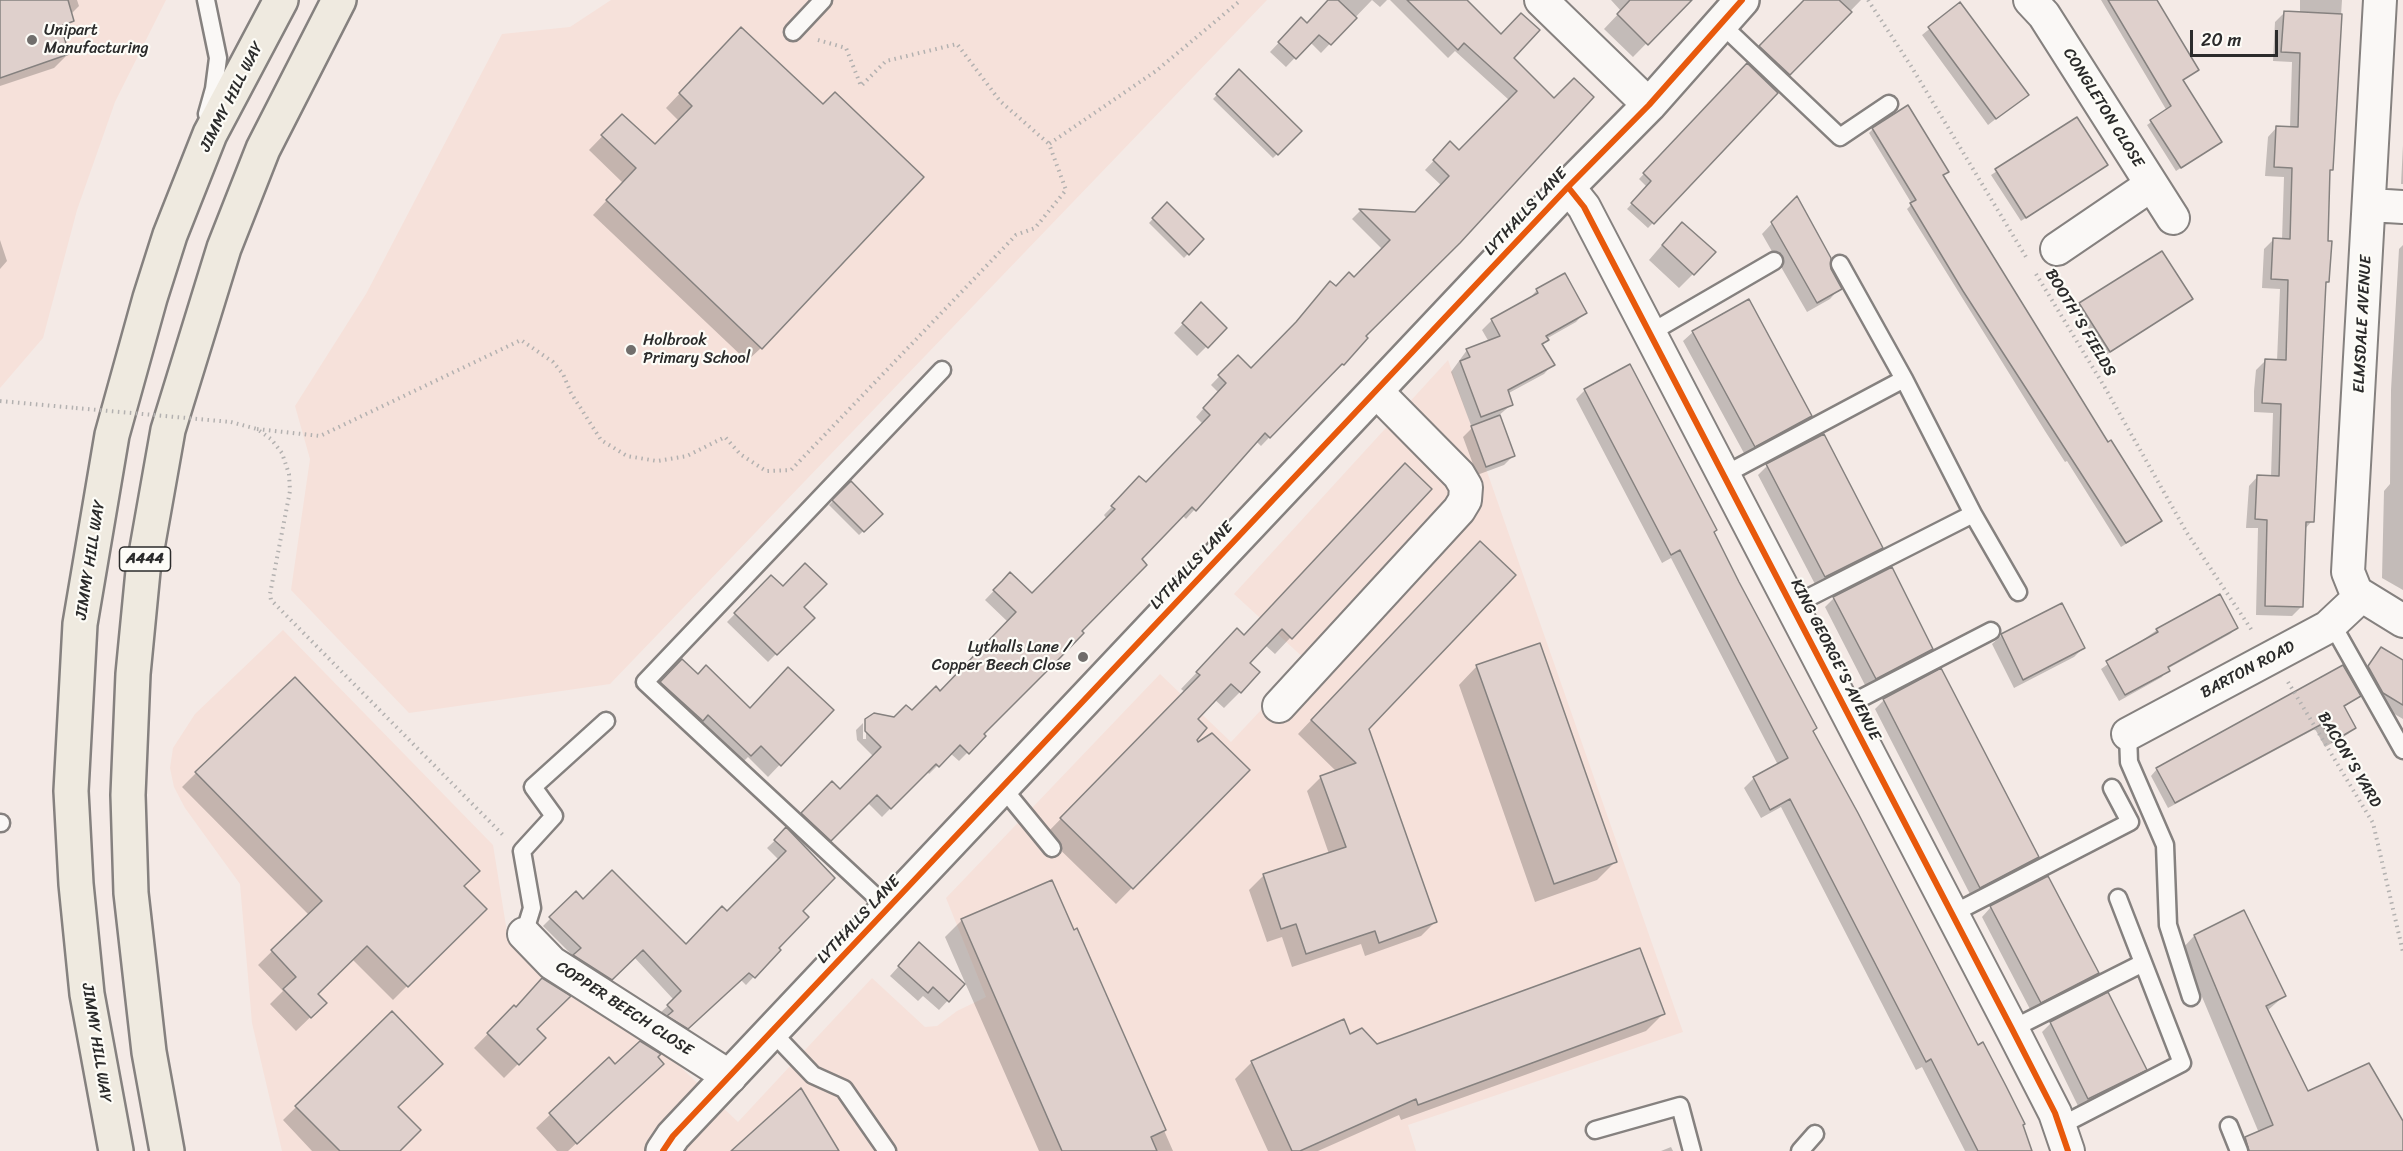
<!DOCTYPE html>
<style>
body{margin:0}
#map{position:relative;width:2403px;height:1151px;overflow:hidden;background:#f4eae6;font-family:Sriracha,sans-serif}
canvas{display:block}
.scale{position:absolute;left:2190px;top:30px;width:88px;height:27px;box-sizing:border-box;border:3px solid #2b2b2b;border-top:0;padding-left:8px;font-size:18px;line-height:21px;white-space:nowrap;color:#2b2b2b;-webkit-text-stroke:4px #fdfcf7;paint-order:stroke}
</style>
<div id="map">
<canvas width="2403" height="1151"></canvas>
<div class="scale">20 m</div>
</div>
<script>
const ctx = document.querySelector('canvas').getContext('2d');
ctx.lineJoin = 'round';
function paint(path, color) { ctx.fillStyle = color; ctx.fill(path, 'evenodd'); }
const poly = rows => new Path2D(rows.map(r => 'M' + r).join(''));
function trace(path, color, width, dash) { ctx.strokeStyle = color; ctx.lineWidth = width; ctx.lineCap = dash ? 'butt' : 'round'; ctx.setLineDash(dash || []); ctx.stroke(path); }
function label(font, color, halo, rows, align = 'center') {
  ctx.font = font + ' Sriracha,sans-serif'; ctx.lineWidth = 4.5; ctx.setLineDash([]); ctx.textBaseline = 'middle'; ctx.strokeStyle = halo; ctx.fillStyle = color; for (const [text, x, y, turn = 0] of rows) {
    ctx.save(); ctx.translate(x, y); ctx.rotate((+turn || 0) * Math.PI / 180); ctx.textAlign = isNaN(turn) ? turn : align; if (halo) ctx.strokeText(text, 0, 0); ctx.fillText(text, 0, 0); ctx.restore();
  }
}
const built = poly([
 [0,0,166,0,115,102,77,210,43,338,0,388],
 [611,0,1267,0,610,684,409,713,291,590,310,459,295,406,366,294,502,34,570,27],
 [1448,360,1683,1032,1408,1125,1416,1151,282,1151,252,1023,240,884,185,808,174,787,170,768,173,748,195,714,283,630,493,845,507,932,536,962,665,1052,738,1122,872,978,925,1027,937,1026,957,1011,986,997,946,898,1160,674,1231,742,1307,661,1234,594]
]);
const shadow = poly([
 [0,0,77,0,79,6,71,14,72,20,61,32,68,54,54,68,0,86],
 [1331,0,1372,0,1321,53,1310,42,1286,67,1270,52,1301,19,1307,25],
 [1372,0,1387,0,1380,7],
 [1390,0,1465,0,1511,58,1554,100,1343,364,1334,373,1333,371,1261,446,1256,441,1186,519,1182,515,982,734,984,736,959,761,950,753,929,774,927,771,882,817,867,802,822,848,793,822,832,783,840,791,873,756,857,740,856,730,863,723,863,739,866,739,866,721,894,719,912,713,940,693,1008,622,985,600,1010,574,1032,595,1107,519,1104,515,1131,487,1146,484,1203,424,1196,417,1218,392,1211,385,1238,357,1251,370,1336,288,1354,279,1383,250,1352,219,1360,211,1415,214,1442,186,1425,170,1442,152,1459,152,1509,100,1455,51,1448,58],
 [1611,0,1689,0,1633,57,1604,29,1621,11],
 [1807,0,1861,0,1785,78,1756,51],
 [2101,0,2155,0,2197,70,2182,81,2220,142,2176,171,2147,125,2167,111],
 [2300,0,2342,0,2331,170,2328,172,2328,282,2325,285,2312,521,2304,530,2302,606,2292,616,2256,615,2258,528,2246,528,2249,486,2258,476,2271,477,2273,413,2254,412,2254,391,2256,370,2265,361,2277,361,2280,289,2262,288,2264,249,2274,239,2282,240,2284,177,2265,176,2268,137,2277,127,2290,128,2292,62,2273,61,2275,22,2285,12,2300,13],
 [1960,4,2027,94,1988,125,1922,35],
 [727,43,761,348,747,361,593,215,623,183,589,150,622,116,654,146,679,121,666,108],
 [1747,66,1776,93,1648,228,1627,209,1647,187,1639,179],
 [1239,72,1300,131,1273,158,1213,99],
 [2077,119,2106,165,2021,221,1991,175],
 [1873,129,1947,171,1942,176,2108,445,2160,521,2156,525,2121,547,2067,461,2065,462,2045,431,1907,209,1912,204,1869,133],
 [2403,145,2403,184,2401,184],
 [1796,198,1840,288,1830,299,1807,312,1762,234],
 [1167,204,1202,239,1184,258,1149,223],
 [1668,238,1693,274,1679,288,1649,260],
 [0,240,7,261,0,269],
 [2403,245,2403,590,2382,578,2384,491,2390,484,2391,390,2399,249],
 [1537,290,1585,312,1576,322,1546,339,1542,345,1553,364,1544,374,1507,394,1511,405,1498,416,1513,456,1504,465,1477,475,1463,437,1472,428,1451,372,1467,350,1489,342,1482,330,1492,320,1528,300],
 [2191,299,2106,355,2076,309,2080,305],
 [1201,305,1225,328,1197,356,1174,333],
 [1693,332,1810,416,1801,425,1745,455,1683,341],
 [1585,390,1713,533,1811,732,1977,1047,2021,1125,2030,1151,1965,1151,1922,1067,1916,1070,1781,807,1761,818,1744,788,1754,778,1778,765,1671,558,1662,563,1576,399],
 [1767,466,1881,548,1872,557,1816,586,1758,475],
 [851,483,881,514,859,535,829,505],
 [1430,489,1275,654,1265,645,1248,663,1240,692,1224,708,1214,699,1196,719,1195,739,1198,744,1248,770,1116,904,1045,835,1185,692,1181,689,1221,647,1243,636],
 [1466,557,1367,729,1435,922,1421,936,1365,956,1361,944,1292,967,1282,937,1267,942,1249,890,1263,876,1329,854,1307,791,1321,777,1337,772,1298,734],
 [771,577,812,618,768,662,727,622],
 [1834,598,1932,648,1922,658,1866,687,1825,607],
 [2237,628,2230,634,2167,669,2162,677,2119,701,2101,669,2157,630],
 [2002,635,2083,648,2074,657,2014,688,1992,644],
 [2381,649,2403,661,2403,719,2374,702,2359,676],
 [682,661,698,676,750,709,832,710,768,777,748,757,738,767,649,695],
 [1477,666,1616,861,1597,880,1535,902,1459,685],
 [2359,696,2343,708,2354,728,2348,734,2325,747,2315,729,2168,808,2151,776,2157,769],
 [1884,700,2037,857,2028,866,1971,896,1875,709],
 [196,773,462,886,484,909,393,1000,352,959,316,994,325,1003,296,1031,270,1004,283,991,258,965,309,915,182,787],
 [786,830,801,911,776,948,779,950,746,985,741,980,680,1036,660,1013,674,1000,634,957,603,987,567,964,574,957,543,926,576,893,583,901,686,946,727,913,779,860,767,848],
 [1991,907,2097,973,2088,982,2031,1011,1982,917],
 [2243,912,2284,996,2267,1011,2307,1093,2403,1126,2403,1151,2235,1151,2248,1137,2259,1133,2182,949,2194,936],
 [962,920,1076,930,1173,1151,1039,1151,945,937],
 [910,954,963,984,939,1010,923,996,918,1001,890,976],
 [514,1007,544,1038,504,1078,474,1048],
 [392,1013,398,1151,312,1151,283,1120],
 [1663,1014,1646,1031,1401,1120,1399,1115,1318,1151,1268,1151,1235,1079,1252,1062,1349,1036,1377,1046],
 [2051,1023,2145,1069,2135,1078,2079,1108,2042,1032],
 [609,1059,615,1067,648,1077,568,1151,557,1151,536,1128],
 [1671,1147,1673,1151,1661,1151]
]);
const building = poly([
 [0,0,68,0,74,21,61,26,69,54,0,78,0,0],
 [1328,0,1338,0,1357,18,1331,45,1319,35,1296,59,1278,42,1301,17,1307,23,1328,0],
 [1407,0,1467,0,1501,34,1521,13,1540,30,1514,58,1554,98,1574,78,1594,97,1460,243,1366,336,1368,338,1344,365,1342,364,1270,438,1265,433,1196,511,1192,507,1142,559,1147,565,1082,631,1084,633,1057,661,984,734,986,736,969,754,960,745,939,767,936,764,891,809,877,795,831,841,801,813,832,781,840,789,881,747,865,731,865,719,874,713,894,717,906,705,912,710,936,686,940,691,1016,612,993,590,1002,581,1010,572,1032,593,1115,509,1111,506,1139,476,1146,482,1210,415,1203,408,1226,383,1218,375,1238,355,1251,368,1296,322,1330,281,1336,286,1349,272,1354,277,1390,240,1359,209,1415,212,1449,176,1433,160,1450,141,1459,150,1517,91,1464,43,1458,50,1407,0],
 [1630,0,1692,0,1648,45,1617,14,1630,0],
 [1804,0,1839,0,1852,12,1790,75,1759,46,1804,0],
 [2108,0,2157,0,2199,70,2183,80,2222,142,2181,168,2150,120,2171,106,2108,0],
 [1960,2,2029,95,1996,119,1928,27,1960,2],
 [2284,11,2342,14,2333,170,2330,170,2328,241,2332,241,2329,282,2326,282,2314,522,2306,522,2303,607,2265,606,2267,520,2255,519,2257,475,2279,476,2281,404,2262,403,2265,359,2286,360,2288,280,2271,279,2273,238,2290,239,2292,168,2274,167,2276,126,2298,127,2300,53,2281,52,2284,11],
 [741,27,823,104,835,92,924,177,762,349,606,200,636,168,601,135,622,114,655,144,692,106,679,93,741,27],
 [1747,63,1778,93,1654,224,1631,203,1651,181,1643,173,1747,63],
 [1239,69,1302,131,1278,155,1216,94,1239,69],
 [1908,105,1949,172,1943,175,2108,442,2111,440,2162,521,2126,543,1963,291,1910,203,1916,200,1872,128,1908,105],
 [2077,117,2108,165,2026,218,1995,169,2077,117],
 [1797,196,1831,258,1831,269,1842,289,1817,303,1771,222,1797,196],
 [1167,202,1204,239,1189,255,1152,218,1167,202],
 [1682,222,1716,252,1694,275,1662,245,1682,222],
 [2162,251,2193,299,2110,352,2079,303,2162,251],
 [1565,273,1587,313,1546,336,1549,340,1542,344,1555,365,1508,390,1513,405,1481,417,1460,361,1470,357,1466,349,1500,336,1491,319,1538,293,1536,289,1565,273],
 [1749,299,1812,416,1755,447,1692,331,1749,299],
 [1201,302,1227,328,1208,348,1182,323,1201,302],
 [1630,364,1717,530,1714,532,1739,582,1817,728,1813,731,1858,813,1978,1045,1983,1042,2006,1086,2025,1124,2023,1125,2032,1151,1978,1151,1931,1059,1926,1062,1790,799,1770,810,1753,777,1788,758,1680,550,1671,555,1584,389,1630,364],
 [1500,415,1515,456,1486,467,1471,426,1500,415],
 [1824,434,1883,548,1825,577,1766,464,1824,434],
 [1405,463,1432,489,1292,639,1282,629,1250,663,1260,672,1241,693,1231,684,1198,719,1207,728,1197,740,1198,742,1212,733,1250,770,1133,889,1060,818,1200,675,1196,672,1237,628,1244,635,1405,463],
 [851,481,883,514,864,532,832,500,851,481],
 [1480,541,1516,575,1369,729,1437,922,1379,943,1375,931,1306,954,1296,924,1281,929,1263,874,1346,847,1320,776,1356,763,1311,720,1480,541],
 [805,563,827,584,804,607,815,618,777,655,734,613,771,575,783,586,805,563],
 [1892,567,1933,649,1876,679,1833,597,1892,567],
 [2220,594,2238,628,2168,667,2170,671,2125,695,2106,661,2158,632,2156,629,2220,594],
 [2062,603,2085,648,2023,680,2001,634,2062,603],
 [1540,643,1617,862,1554,884,1476,665,1540,643],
 [2381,647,2403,660,2403,705,2383,693,2368,666,2381,647],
 [682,659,698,674,706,665,750,708,788,667,834,710,781,766,761,746,751,756,708,715,703,721,660,682,682,659],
 [2343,665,2361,696,2344,706,2356,728,2332,742,2322,724,2175,803,2156,768,2343,665],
 [1941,668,2039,857,1980,888,1883,699,1941,668],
 [295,677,480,871,464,886,487,909,408,987,367,946,318,994,327,1003,311,1018,283,989,296,977,271,950,322,901,195,772,295,677],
 [786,827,835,878,803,911,809,917,779,948,781,950,755,978,749,973,688,1029,667,1016,673,1011,667,1005,681,991,643,950,612,980,573,955,581,948,549,917,576,891,583,899,612,870,686,944,722,906,727,911,786,851,774,840,786,827],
 [2048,876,2099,973,2041,1003,1990,906,2048,876],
 [1052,880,1074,930,1077,928,1166,1130,1151,1137,1157,1151,1062,1151,961,919,1052,880],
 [2244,910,2286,996,2266,1006,2308,1091,2369,1063,2403,1121,2403,1151,2249,1151,2245,1137,2273,1125,2194,935,2244,910],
 [919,942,965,984,949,1002,933,987,928,993,898,966,919,942],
 [1640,948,1665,1014,1418,1105,1416,1099,1300,1151,1292,1151,1251,1061,1344,1019,1350,1034,1362,1028,1377,1044,1640,948],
 [542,978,571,996,537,1029,546,1038,519,1065,487,1033,514,1005,516,1007,542,978],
 [2108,992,2147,1070,2088,1099,2050,1022,2108,992],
 [392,1011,443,1064,398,1107,421,1130,400,1151,340,1151,295,1106,392,1011],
 [640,1041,661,1054,658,1057,664,1064,577,1144,549,1113,609,1057,615,1064,640,1041],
 [801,1088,839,1151,731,1151,801,1088]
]);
const path = poly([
 [1868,0,1911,66,2026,257],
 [818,40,846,48,861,86,886,61,957,44,1000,101,1049,144],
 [2036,274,2104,386,2187,533,2253,632],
 [0,401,76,408],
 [231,422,257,429,271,439,282,453,289,474,290,491,270,594,271,600,504,836],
 [257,429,320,436,521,340,553,362,563,374,571,393,601,440,627,456,657,461,687,456,725,437,740,454,766,471,791,470,1016,235,1035,228,1066,190,1049,144,1156,71,1241,0],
 [2288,682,2373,823,2403,952]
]);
const lane = poly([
 [206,0,218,58,214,89,207,114],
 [1721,24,1840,137,1889,104],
 [793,32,823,0],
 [1840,264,1904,379],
 [1650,333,1774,261],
 [1724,475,1904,379,1973,514],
 [1792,606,1973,514,2018,592],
 [2332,624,2403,750],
 [1844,707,1991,631],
 [2128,734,2129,762,2165,845,2168,925,2191,997],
 [1002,787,1052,848],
 [0,823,1,823],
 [888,908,645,682,942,370],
 [1952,914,2130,822,2112,788],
 [524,934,532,908,522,851,554,816,533,787,606,721],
 [2012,1029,2143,963],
 [772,1032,813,1075,844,1089,887,1151],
 [2060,1126,2182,1063,2118,898],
 [2229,1126,2239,1151],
 [1595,1130,1680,1106,1692,1151],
 [1800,1151,1815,1134]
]);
const street = poly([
 [1541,0,1649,105],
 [2030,0,2044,15,2173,218],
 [2380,0,2348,572,2356,592,2403,621],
 [1568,187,1584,207,2012,1029,2055,1113,2068,1151],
 [2370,205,2403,207],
 [2057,249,2151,185],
 [1279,706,1459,510,1465,500,1466,487,1459,475,1376,391],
 [2128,734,2328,627,2361,596],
 [524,934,552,963,730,1077]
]);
const secondary = poly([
 [663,1151,673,1136,1568,187,1649,105,1742,0]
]);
const highway = poly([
 [116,1151,87,994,76,884,71,791,80,624,112,435,150,298,170,235,210,134,281,0],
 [167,1151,149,1052,131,893,128,795,133,674,143,571,168,430,224,248,263,149,339,0]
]);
const pathBridge = poly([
 [76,408,231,422]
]);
const cycleway = poly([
 [1568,187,1584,207,2012,1029,2055,1113,2068,1151],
 [663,1151,673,1136,1568,187,1649,105,1742,0]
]);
const markers = [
 [32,40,6,"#716e6c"],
 [631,350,6,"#716e6c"],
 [1083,657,6,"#716e6c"]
];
const shields = [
 [145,559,51]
];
const shieldNames = [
 ["A444",145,559]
];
const poiNames = [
 ["Unipart",44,31],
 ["Manufacturing",44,49],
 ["Holbrook",643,341],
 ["Primary School",643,359],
 ["Lythalls Lane /",1071,648,"right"],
 ["Copper Beech Close",1071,666,"right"]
];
const streetNames = [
 ["JIMMY HILL WAY",232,97,-63],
 ["CONGLETON CLOSE",2103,108,58],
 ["LYTHALLS LANE",1526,212,-47],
 ["BOOTH'S FIELDS",2080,323,59],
 ["ELMSDALE AVENUE",2363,324,-87],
 ["JIMMY HILL WAY",91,560,-81],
 ["LYTHALLS LANE",1192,566,-47],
 ["KING GEORGE'S AVENUE",1835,660,63],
 ["BARTON ROAD",2248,670,-28],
 ["BACON'S YARD",2349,760,59],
 ["LYTHALLS LANE",859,920,-47],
 ["COPPER BEECH CLOSE",624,1009,33],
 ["JIMMY HILL WAY",96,1043,81]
];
paint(built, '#f6e1da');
paint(shadow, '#0003');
paint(building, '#dfd0cc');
trace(building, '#85817f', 1.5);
trace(lane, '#85817f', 21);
trace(street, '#85817f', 36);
trace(secondary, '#85817f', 38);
trace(highway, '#85817f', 38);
trace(path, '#b3b1b0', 4, [1.5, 4.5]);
trace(lane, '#faf8f6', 16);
trace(street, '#faf8f6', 32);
trace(secondary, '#faf8f6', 33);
trace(highway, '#efeae0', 33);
trace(pathBridge, '#b3b1b0', 4, [1.5, 4.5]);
trace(cycleway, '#e8590c', 6);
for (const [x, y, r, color] of markers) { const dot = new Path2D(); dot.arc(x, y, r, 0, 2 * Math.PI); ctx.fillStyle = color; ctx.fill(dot); trace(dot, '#fdfcf7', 2); }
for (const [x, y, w] of shields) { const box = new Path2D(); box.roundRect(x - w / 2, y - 12, w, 24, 4.5); ctx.fillStyle = '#fdfcf7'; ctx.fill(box); trace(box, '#2b2b2b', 1.5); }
label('bold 15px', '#2b2b2b', null, shieldNames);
label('16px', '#2b2b2b', '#fdfcf7', poiNames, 'left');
label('16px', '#2b2b2b', '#fdfcf7', streetNames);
</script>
